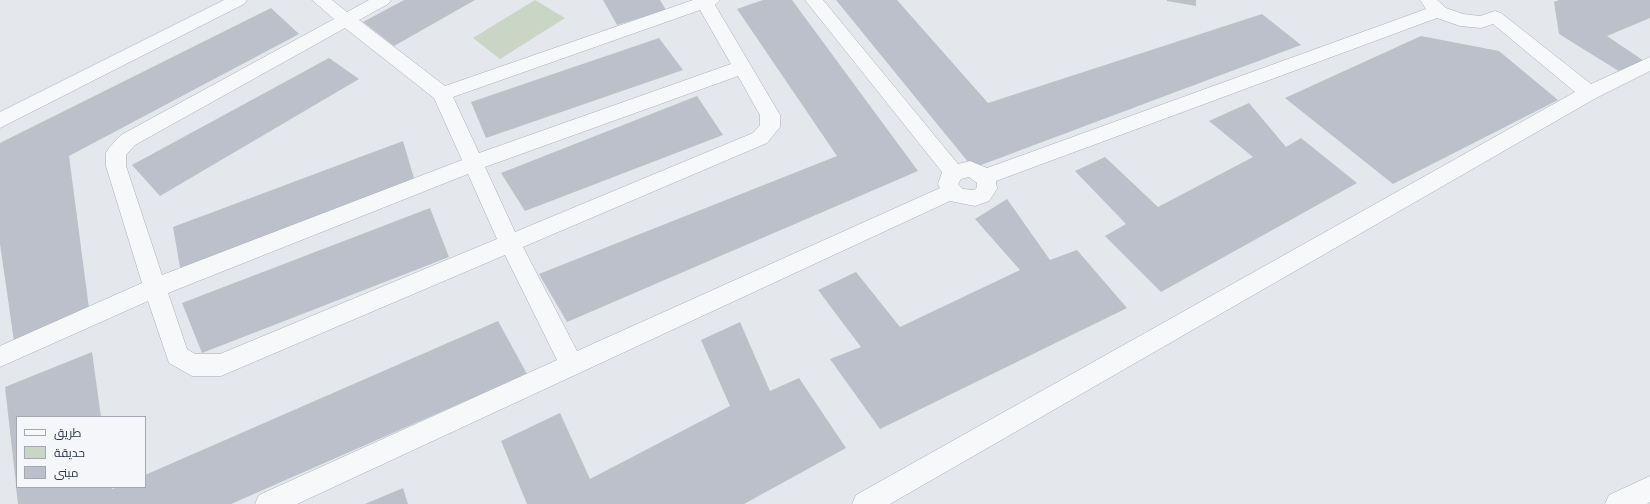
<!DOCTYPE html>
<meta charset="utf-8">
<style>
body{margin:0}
#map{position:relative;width:1650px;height:504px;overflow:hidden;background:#e4e7ec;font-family:"IBM Plex Sans",Cairo,sans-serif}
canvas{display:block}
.legend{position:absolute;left:16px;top:416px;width:130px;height:72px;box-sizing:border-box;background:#f4f6f9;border:1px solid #a4a8b1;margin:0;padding:5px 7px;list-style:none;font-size:12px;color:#2b3445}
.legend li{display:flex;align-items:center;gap:8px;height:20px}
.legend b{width:20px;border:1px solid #a4a8b1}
</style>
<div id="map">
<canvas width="1650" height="504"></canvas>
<ul class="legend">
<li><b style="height:5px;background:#f7f8fa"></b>طريق</li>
<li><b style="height:11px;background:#c9d6c5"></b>حديقة</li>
<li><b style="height:11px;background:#bbc0ca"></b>مبنى</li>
</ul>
</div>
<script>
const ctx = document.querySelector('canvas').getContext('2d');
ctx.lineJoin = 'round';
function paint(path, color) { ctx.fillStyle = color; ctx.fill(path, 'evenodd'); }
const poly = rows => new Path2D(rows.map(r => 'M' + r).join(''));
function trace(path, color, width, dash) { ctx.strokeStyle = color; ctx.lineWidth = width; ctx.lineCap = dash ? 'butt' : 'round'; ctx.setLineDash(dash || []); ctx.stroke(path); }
const green = poly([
 [535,0,565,18,500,59,473,38]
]);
const building = poly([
 [404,0,475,0,394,46,363,22],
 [603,0,660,0,666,10,617,25],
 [763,0,792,0,918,171,567,322,539,274,837,156,737,9],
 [836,0,897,0,988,103,1262,14,1301,45,973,168],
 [1167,0,1196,0,1196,6,1167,1],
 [1559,0,1650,0,1650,18,1607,36,1644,61,1622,73,1559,34,1554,2],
 [271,8,299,34,69,156,90,316,15,348,0,244,0,143],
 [1421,36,1499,51,1558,100,1393,184,1285,98],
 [659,38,683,70,486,138,471,102],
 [329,58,359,79,160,196,132,165],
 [697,96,723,135,525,211,501,173],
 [1249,103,1286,147,1301,138,1357,183,1161,292,1105,236,1126,224,1075,171,1105,157,1158,207,1253,157,1209,121],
 [403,141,416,185,181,273,173,227],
 [1007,199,1050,260,1077,250,1127,308,880,429,830,359,861,347,818,290,856,272,900,327,1020,270,975,219],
 [430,208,449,257,202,353,182,303],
 [498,321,527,374,231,504,18,504,16,487,112,487,112,489,118,487,145,487,145,475],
 [740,322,770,391,799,378,846,448,744,504,527,504,501,441,560,413,590,479,730,406,701,340],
 [92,352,101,417,17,417,16,484,5,387],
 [403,488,408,504,365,504]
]);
const minor = poly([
 [224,0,247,0,244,4,0,128,0,112,224,0],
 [312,0,332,0,347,12,369,0,391,0,388,4,359,20,445,86,693,0,720,0,715,5,780,115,780,127,767,143,523,247,577,351,940,188,938,184,942,172,805,0,823,0,958,164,970,161,987,168,1426,9,1420,0,1437,0,1446,8,1463,14,1480,16,1495,11,1501,13,1591,84,1650,57,1650,71,1596,98,890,504,852,504,856,495,1575,92,1493,24,1481,28,1460,26,1437,18,996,181,997,189,989,201,975,206,950,201,297,504,255,504,259,495,557,360,505,255,221,376,192,376,169,363,148,301,0,367,0,346,142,283,106,166,106,153,109,148,121,135,334,19,312,0],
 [700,10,731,64,479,153,453,97,700,10],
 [345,28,434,98,462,160,162,275,126,166,126,155,135,145,345,28],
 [738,76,760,115,760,125,753,133,515,232,485,167,738,76],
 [468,174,497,239,220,354,195,354,187,349,168,293,468,174],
 [969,177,977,183,977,187,974,190,963,189,958,184,961,179,969,177],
 [1650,476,1650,502,1647,504,1605,504,1609,495,1650,476]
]);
paint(green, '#c9d6c5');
paint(building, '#bbc0ca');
trace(minor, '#a9aeb7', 1);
paint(minor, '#f7f8fa');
</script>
